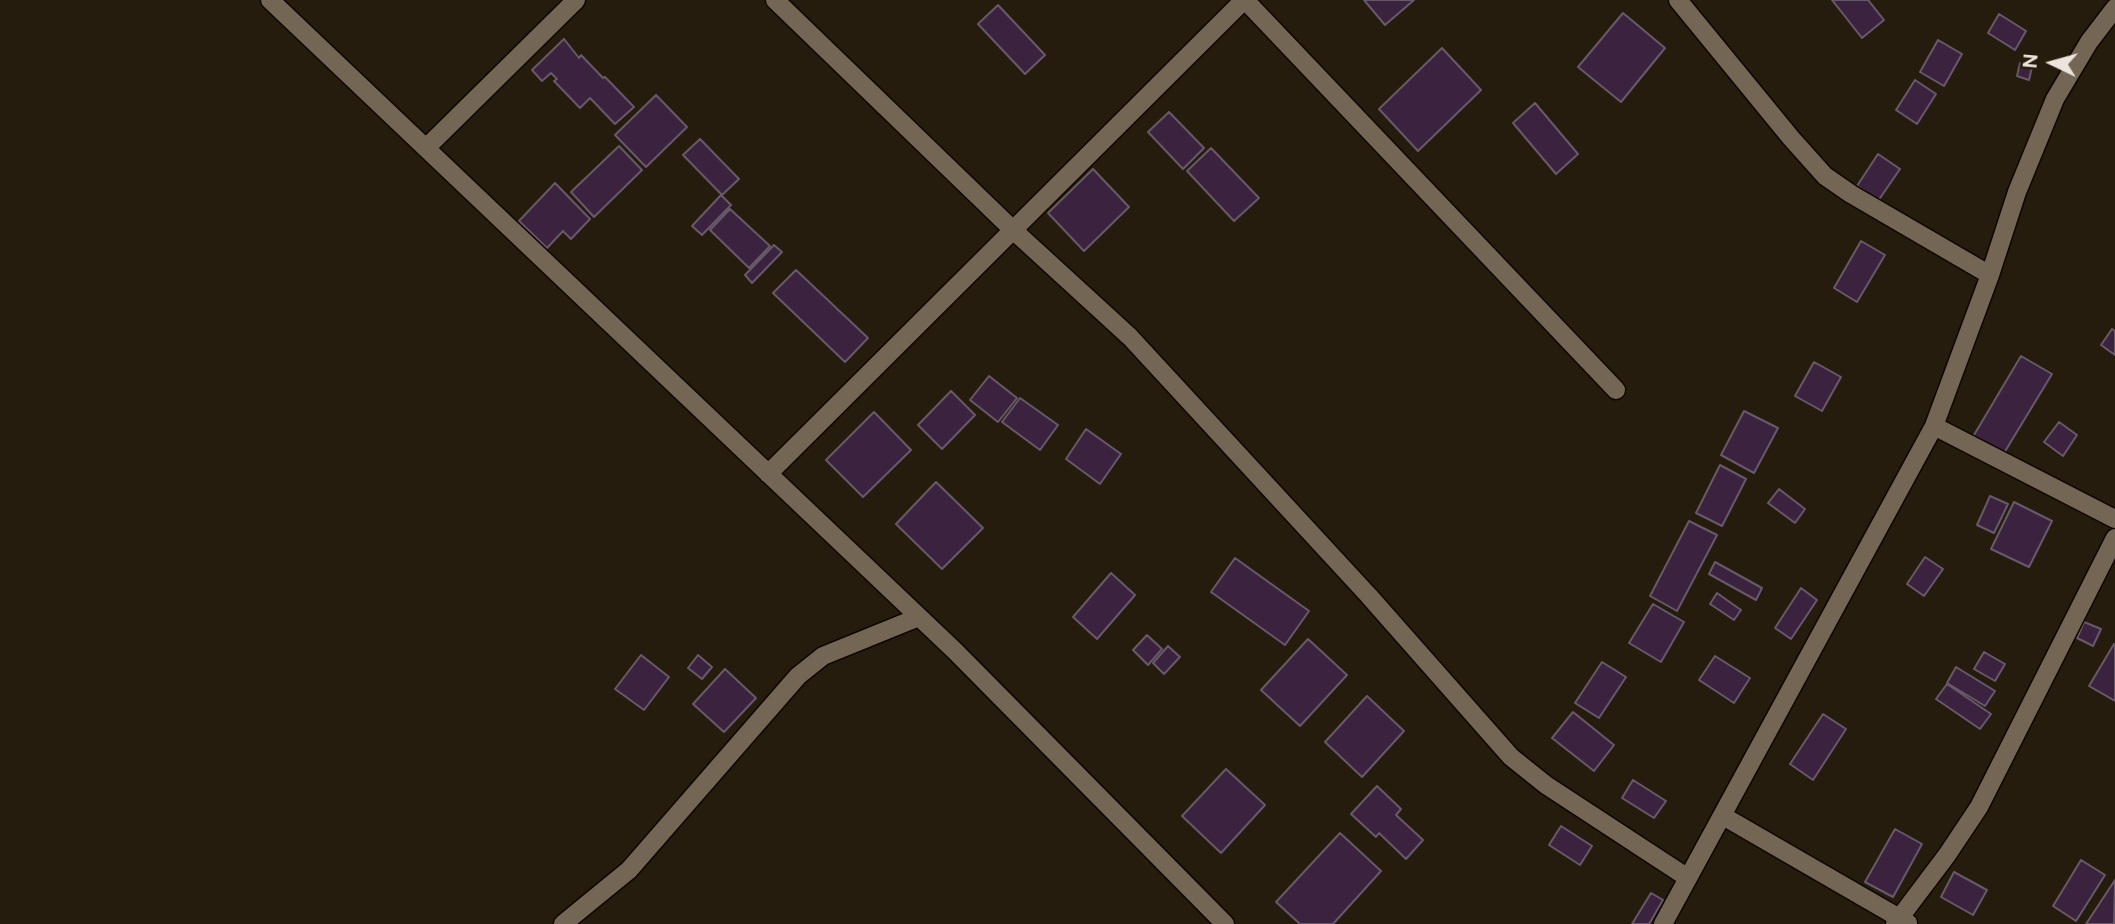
<!DOCTYPE html>
<style>
body{margin:0}
#map{position:relative;width:2115px;height:924px;overflow:hidden;background:#261c0d;font-family:Figtree,sans-serif}
canvas{display:block}
.north{position:absolute;left:2017px;top:28px;width:70px;height:70px;-webkit-text-stroke:5px #261c0d;paint-order:stroke;rotate:275deg;font-size:19px;font-weight:700;line-height:28px;text-align:center;color:#ede5dc}
.north::after{content:'';display:block;margin:auto;width:24px;height:32px;background:#ede5dc;clip-path:polygon(50% 0,100% 100%,50% 72%,0 100%)}
</style>
<div id="map">
<canvas width="2115" height="924"></canvas>
<div class="north">N</div>
</div>
<script>
const ctx = document.querySelector('canvas').getContext('2d');
ctx.lineJoin = 'round';
function paint(path, color) { ctx.fillStyle = color; ctx.fill(path, 'evenodd'); }
const poly = rows => new Path2D(rows.map(r => 'M' + r).join(''));
function trace(path, color, width, dash) { ctx.strokeStyle = color; ctx.lineWidth = width; ctx.lineCap = dash ? 'butt' : 'round'; ctx.setLineDash(dash || []); ctx.stroke(path); }
const building = poly([
 [1364,0,1414,0,1385,25,1364,0],
 [1832,0,1868,0,1884,20,1862,38,1832,0],
 [998,5,1045,55,1025,74,978,24,998,5],
 [1623,13,1665,48,1621,102,1578,67,1623,13],
 [1999,14,2026,31,2015,50,1988,33,1999,14],
 [564,39,579,58,581,55,603,78,605,77,634,107,615,124,590,98,580,108,554,81,557,79,551,73,542,81,532,70,564,39],
 [1938,40,1962,54,1944,86,1920,72,1938,40],
 [1442,48,1481,90,1418,151,1379,109,1442,48],
 [2020,63,2032,67,2029,80,2017,76,2020,63],
 [1915,80,1936,94,1917,124,1896,110,1915,80],
 [656,95,687,127,646,167,615,135,656,95],
 [1535,103,1578,154,1556,174,1513,123,1535,103],
 [1169,112,1204,148,1183,169,1148,132,1169,112],
 [700,139,739,179,722,195,683,155,700,139],
 [619,146,642,170,594,217,571,192,619,146],
 [1211,148,1259,198,1234,221,1187,171,1211,148],
 [1878,154,1900,169,1878,201,1857,186,1878,154],
 [1093,169,1129,207,1084,251,1048,213,1093,169],
 [555,183,590,219,571,239,563,231,547,248,519,221,555,183],
 [721,195,731,205,702,235,692,226,721,195],
 [730,209,770,246,749,268,710,230,730,209],
 [1861,241,1885,255,1857,302,1834,288,1861,241],
 [774,245,782,252,752,283,745,275,774,245],
 [796,270,868,338,845,362,773,293,796,270],
 [2112,329,2115,331,2115,355,2101,345,2112,329],
 [2021,356,2052,374,2001,458,1971,440,2021,356],
 [1814,362,1841,377,1822,411,1795,396,1814,362],
 [989,376,1017,398,998,422,970,400,989,376],
 [951,391,975,415,942,449,918,425,951,391],
 [1020,398,1058,425,1040,450,1002,422,1020,398],
 [1744,411,1778,428,1754,473,1721,455,1744,411],
 [874,412,911,450,863,497,826,460,874,412],
 [2059,422,2077,435,2063,456,2044,442,2059,422],
 [1086,429,1121,454,1100,484,1066,459,1086,429],
 [1720,465,1746,479,1722,526,1696,513,1720,465],
 [936,482,983,528,942,569,896,524,936,482],
 [1779,489,1805,509,1795,523,1768,503,1779,489],
 [1990,496,2008,504,1994,533,1977,525,1990,496],
 [2014,502,2052,521,2029,567,1991,549,2014,502],
 [1689,521,1717,535,1677,611,1650,596,1689,521],
 [1925,557,1943,569,1924,596,1907,584,1925,557],
 [1235,558,1309,611,1285,645,1211,592,1235,558],
 [1715,562,1762,588,1756,600,1709,574,1715,562],
 [1111,573,1135,595,1097,639,1073,617,1111,573],
 [1801,588,1817,600,1791,639,1775,628,1801,588],
 [1717,593,1741,610,1734,620,1710,604,1717,593],
 [1653,604,1684,622,1661,662,1629,643,1653,604],
 [2084,622,2101,629,2093,646,2077,638,2084,622],
 [1147,635,1162,649,1148,665,1133,650,1147,635],
 [1308,639,1347,675,1300,726,1261,690,1308,639],
 [2114,644,2115,645,2115,701,2089,686,2114,644],
 [1168,646,1180,657,1164,674,1153,663,1168,646],
 [1984,652,2005,664,1995,681,1974,669,1984,652],
 [641,655,669,677,644,710,615,689,641,655],
 [698,655,712,667,702,679,688,668,698,655],
 [1715,656,1750,678,1734,703,1699,680,1715,656],
 [1602,662,1626,677,1599,718,1575,703,1602,662],
 [1956,667,1995,691,1985,706,1947,683,1956,667],
 [725,669,756,698,724,732,693,704,725,669],
 [1947,684,1991,714,1980,729,1936,699,1947,684],
 [1367,696,1404,731,1362,777,1325,742,1367,696],
 [1573,712,1614,745,1594,771,1552,738,1573,712],
 [1823,714,1846,729,1813,780,1790,764,1823,714],
 [1226,769,1265,805,1221,853,1182,816,1226,769],
 [1633,780,1666,801,1654,818,1622,798,1633,780],
 [1377,786,1401,809,1396,815,1423,840,1406,859,1379,833,1376,837,1351,814,1377,786],
 [1561,826,1592,846,1580,865,1549,845,1561,826],
 [1895,829,1922,844,1893,897,1865,882,1895,829],
 [1340,833,1381,871,1333,924,1300,924,1276,902,1340,833],
 [2081,860,2105,875,2076,921,2053,906,2081,860],
 [1954,872,1987,890,1973,915,1941,897,1954,872],
 [2115,880,2114,924,2086,924,2115,880],
 [1651,893,1663,900,1649,924,1632,924,1651,893]
]);
const street = poly([
 [270,0,955,651,1225,924],
 [775,0,1012,229,1130,337,1369,596,1511,757,1546,785,1688,878],
 [1245,0,1616,390],
 [1678,0,1791,138,1825,176,1851,194,1990,275],
 [426,148,576,0],
 [1934,426,2115,519],
 [768,474,1244,0],
 [1723,816,1908,923],
 [563,924,629,870,798,676,823,656,919,617],
 [1663,924,1934,426,1990,275,2017,192,2055,99,2089,42,2115,8],
 [1895,924,1947,855,1979,807,2115,538]
]);
paint(building, '#3b223e');
trace(building, '#675969', 2);
trace(street, '#0f0600', 21);
trace(street, '#736655', 18);
</script>
